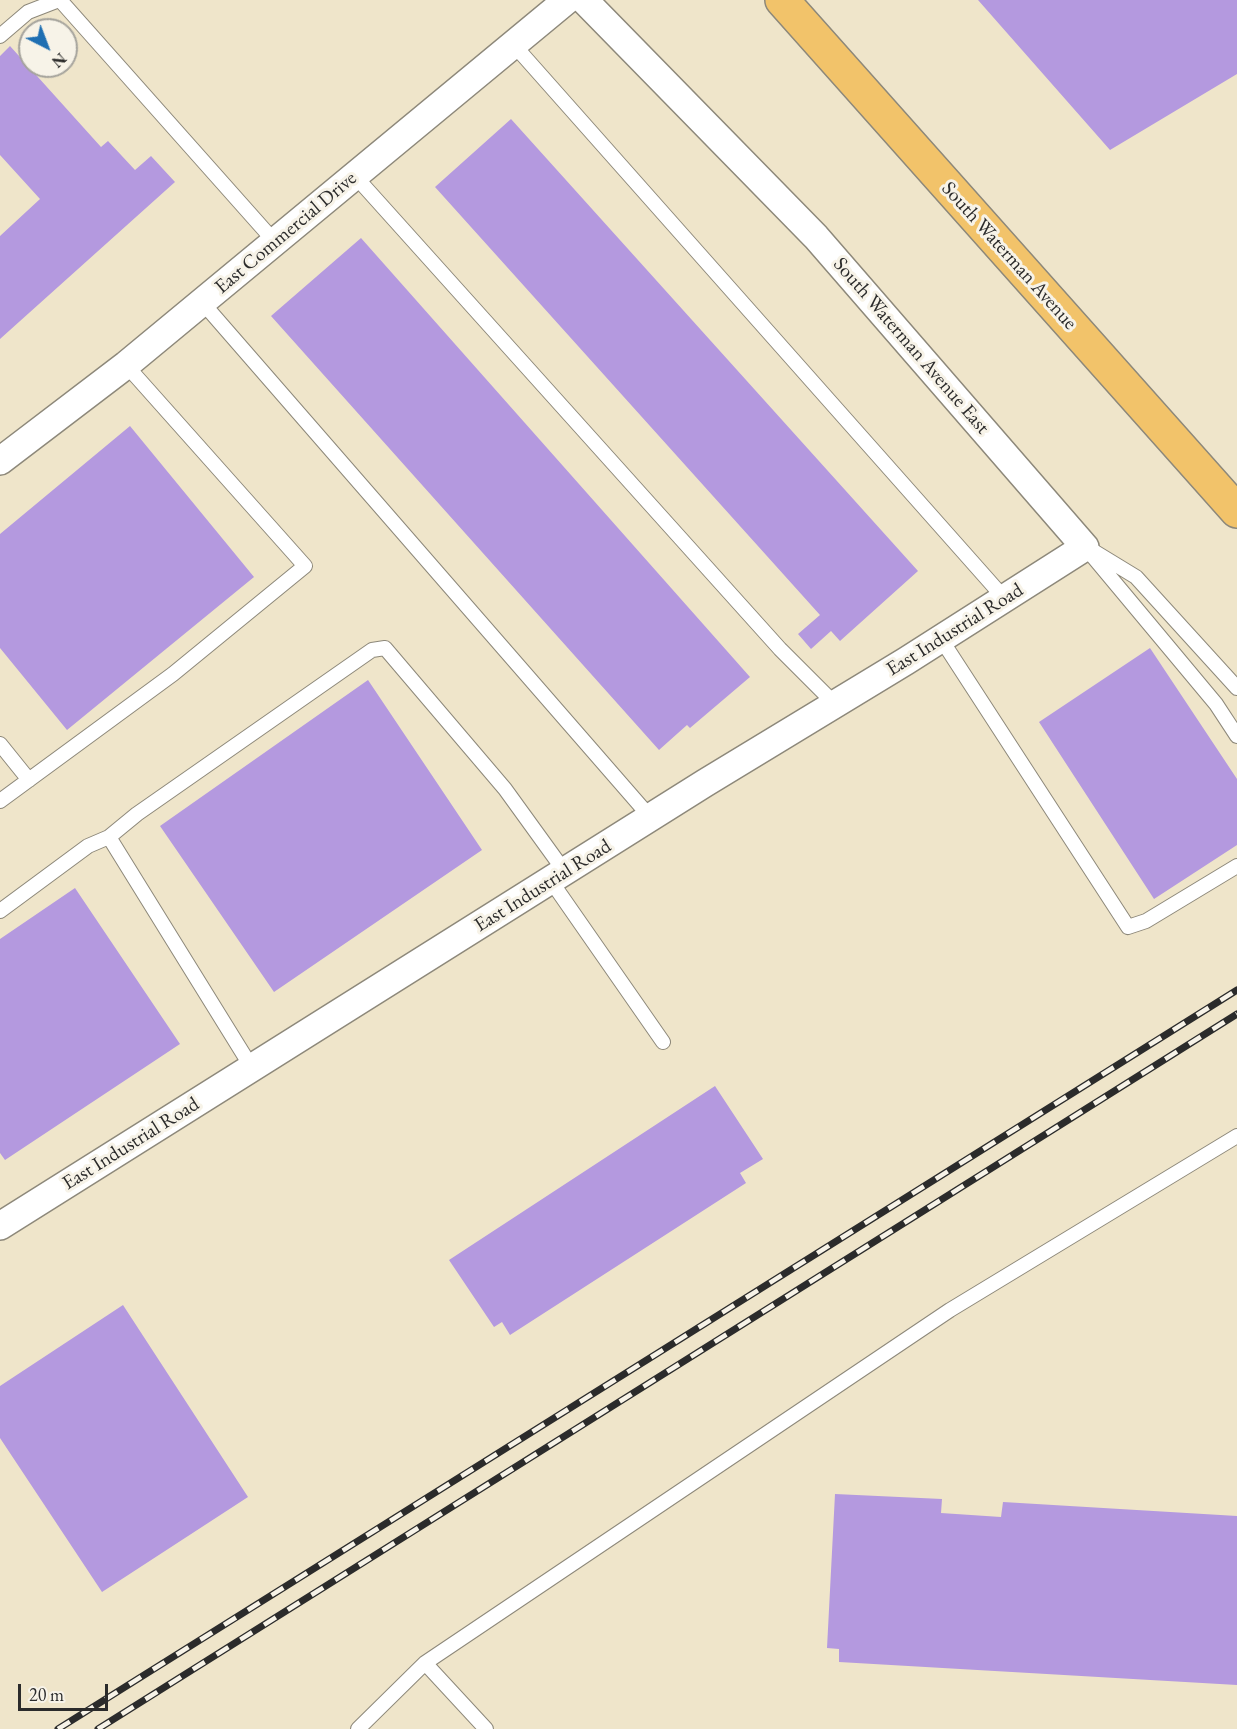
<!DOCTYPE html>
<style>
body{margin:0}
#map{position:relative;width:1237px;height:1729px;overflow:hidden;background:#efe5ca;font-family:"EB Garamond",serif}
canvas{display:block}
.north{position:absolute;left:18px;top:18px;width:60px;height:60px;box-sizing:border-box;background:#f7f3e8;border:2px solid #a5a39c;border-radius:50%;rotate:138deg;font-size:16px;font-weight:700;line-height:24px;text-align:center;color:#2b2b2b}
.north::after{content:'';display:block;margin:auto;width:21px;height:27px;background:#1f6fb2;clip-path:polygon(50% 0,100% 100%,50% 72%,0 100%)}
.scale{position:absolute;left:18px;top:1684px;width:90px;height:27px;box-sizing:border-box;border:3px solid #2b2b2b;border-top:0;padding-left:8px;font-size:18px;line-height:21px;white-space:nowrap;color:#2b2b2b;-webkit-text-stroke:4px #f7f3e8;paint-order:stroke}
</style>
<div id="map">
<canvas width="1237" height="1729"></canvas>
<div class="north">N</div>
<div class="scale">20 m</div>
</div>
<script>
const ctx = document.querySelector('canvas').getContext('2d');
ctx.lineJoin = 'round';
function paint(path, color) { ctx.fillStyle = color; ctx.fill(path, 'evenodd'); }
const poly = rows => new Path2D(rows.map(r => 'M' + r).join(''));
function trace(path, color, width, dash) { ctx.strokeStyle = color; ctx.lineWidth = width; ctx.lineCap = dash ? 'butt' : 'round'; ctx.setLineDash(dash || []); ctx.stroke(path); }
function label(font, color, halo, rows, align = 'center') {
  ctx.font = font + ' "EB Garamond",serif'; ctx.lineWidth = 6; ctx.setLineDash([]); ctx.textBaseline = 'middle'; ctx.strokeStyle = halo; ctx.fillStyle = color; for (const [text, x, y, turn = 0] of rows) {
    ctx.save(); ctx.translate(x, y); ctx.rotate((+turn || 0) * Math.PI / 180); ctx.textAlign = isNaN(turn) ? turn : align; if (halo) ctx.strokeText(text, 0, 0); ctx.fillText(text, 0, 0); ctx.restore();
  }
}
const building = poly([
 [978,0,1237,0,1237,74,1110,150],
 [10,46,101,147,108,141,135,170,151,156,175,182,0,339,0,236,40,199,0,155,0,56],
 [511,119,918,571,840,641,831,631,811,649,798,634,820,615,435,187],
 [361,238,750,677,690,728,687,725,659,750,271,316],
 [130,426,254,577,67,730,0,648,0,534],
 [1150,648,1237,779,1237,845,1154,899,1039,722],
 [368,680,482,850,274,992,160,826],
 [75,888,180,1044,5,1160,0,1153,0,939],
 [715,1086,763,1159,740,1173,746,1183,510,1335,502,1322,494,1327,449,1260],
 [123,1305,248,1497,102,1592,0,1438,0,1386],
 [835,1494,942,1499,941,1513,1001,1517,1003,1502,1237,1516,1237,1685,839,1662,839,1649,827,1648]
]);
const service = poly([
 [60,0,275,242],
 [0,36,28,12,59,0],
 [514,45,1005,599],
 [355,176,780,649,835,704],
 [202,302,651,818],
 [1085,547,1216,704,1237,736],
 [1095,552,1136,577,1237,688],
 [941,639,1128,927,1146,921,1237,866],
 [0,744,29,780],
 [0,801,173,674,305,566,126,365],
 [109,837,252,1068],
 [551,881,663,1042],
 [0,911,88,846,109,837,137,814,372,650,385,648,505,789,565,872],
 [425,1663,486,1729],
 [358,1729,425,1663,950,1310,1237,1136]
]);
const minor = poly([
 [0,461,126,365,567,0],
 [0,1226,705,783,906,661,1085,547,816,237,584,0]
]);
const primary = poly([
 [782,0,1237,511]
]);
const rail = poly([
 [58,1729,1237,990],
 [98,1729,1237,1014]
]);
const streetNames = [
 ["East Commercial Drive",286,233,-40],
 ["South Waterman Avenue",1009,256,48],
 ["South Waterman Avenue East",911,346,49],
 ["East Industrial Road",955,630,-32],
 ["East Industrial Road",543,886,-32],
 ["East Industrial Road",131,1144,-32]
];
paint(building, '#b499df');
trace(service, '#8d887a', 16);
trace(minor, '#8d887a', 30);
trace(primary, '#8d887a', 36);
trace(service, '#fff', 14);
trace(minor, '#fff', 27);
trace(primary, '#f2c36a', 33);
trace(rail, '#2b2b2b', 7);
trace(rail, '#f7f3e8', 4.5, [14]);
label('20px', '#2b2b2b', '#f7f3e8', streetNames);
</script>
